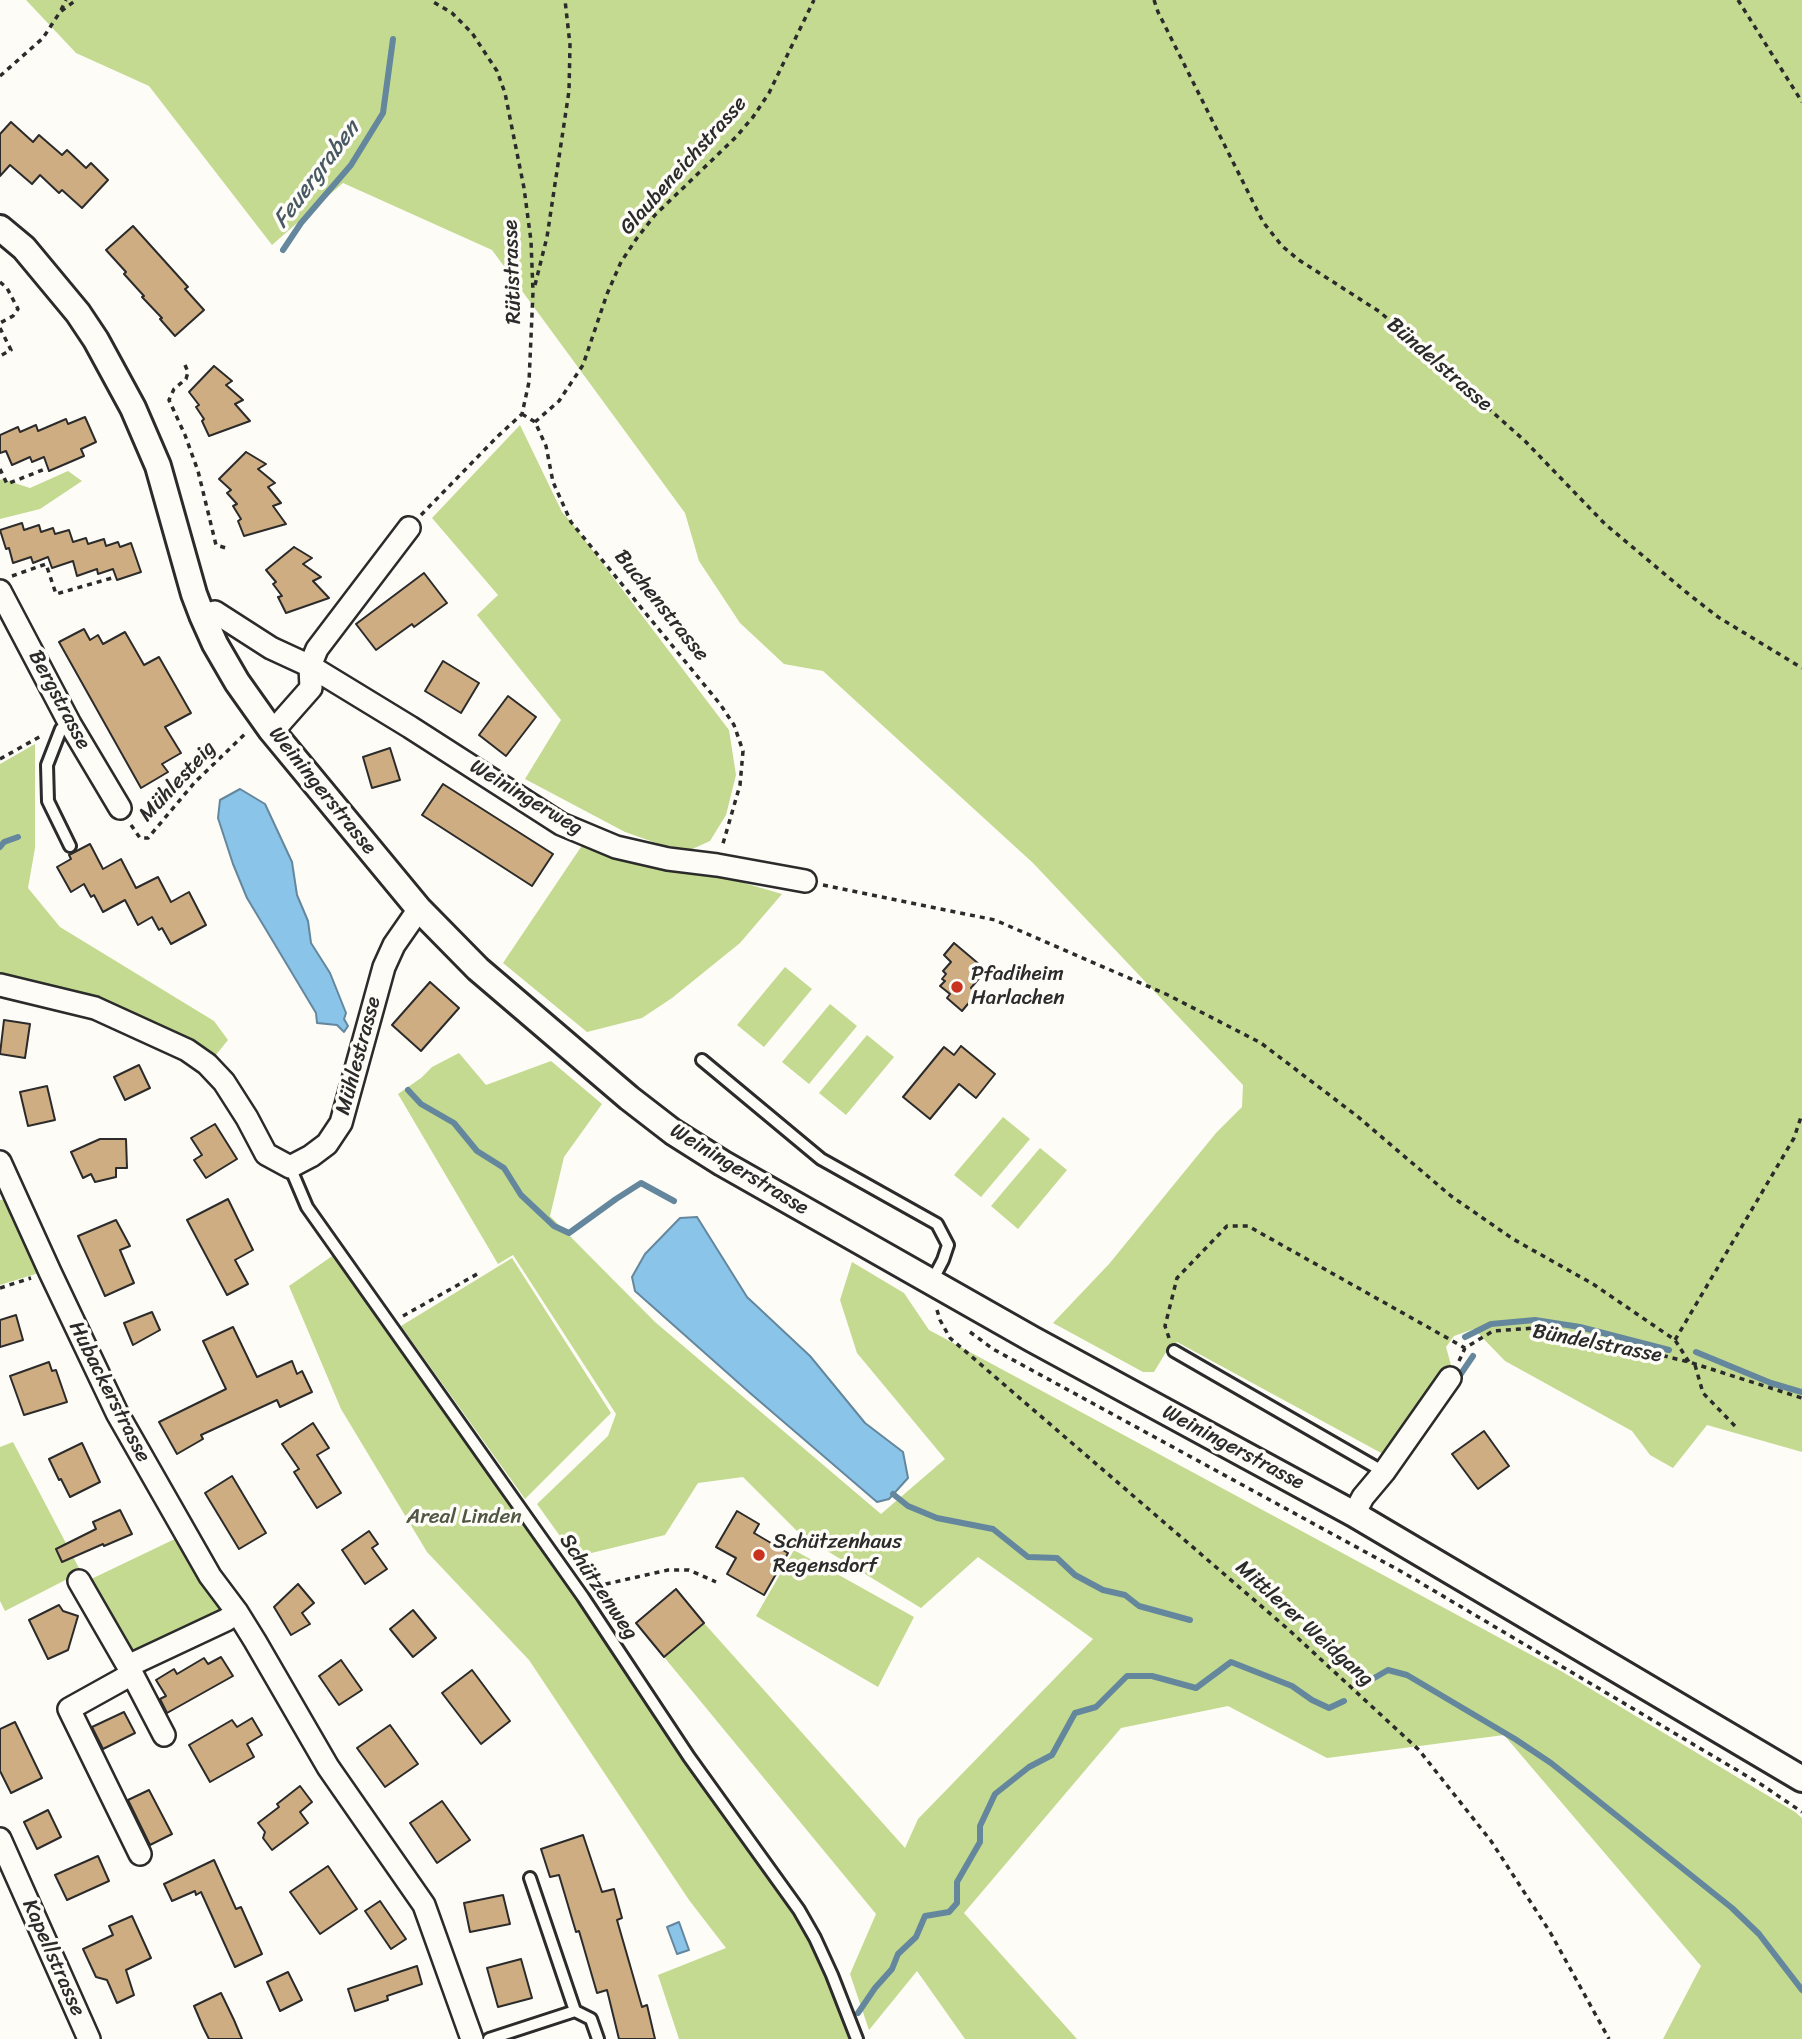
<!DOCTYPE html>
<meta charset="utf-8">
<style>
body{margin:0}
canvas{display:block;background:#fdfcf7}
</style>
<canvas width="1802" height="2039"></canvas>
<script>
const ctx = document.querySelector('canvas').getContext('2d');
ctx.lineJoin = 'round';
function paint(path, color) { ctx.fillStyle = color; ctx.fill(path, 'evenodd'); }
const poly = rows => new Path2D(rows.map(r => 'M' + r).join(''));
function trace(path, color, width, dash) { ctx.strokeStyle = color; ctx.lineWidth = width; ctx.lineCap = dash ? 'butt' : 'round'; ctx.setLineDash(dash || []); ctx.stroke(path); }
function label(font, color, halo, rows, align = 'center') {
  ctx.font = font + ' Sriracha,sans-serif'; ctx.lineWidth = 7; ctx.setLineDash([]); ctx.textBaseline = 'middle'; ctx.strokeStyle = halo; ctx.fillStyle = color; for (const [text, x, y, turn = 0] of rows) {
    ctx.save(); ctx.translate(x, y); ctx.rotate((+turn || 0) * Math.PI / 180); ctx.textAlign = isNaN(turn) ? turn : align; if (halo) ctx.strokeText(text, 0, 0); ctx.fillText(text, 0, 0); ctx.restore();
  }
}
const green = poly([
 [26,0,1802,0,1802,1452,1707,1425,1673,1468,1650,1455,1632,1431,1505,1361,1474,1329,1454,1336,1446,1347,1451,1365,1393,1450,1383,1454,1177,1342,1166,1352,1154,1372,1143,1372,1053,1323,1109,1264,1216,1133,1242,1107,1243,1085,1033,863,823,671,784,664,740,623,699,561,685,513,492,250,343,183,272,245,149,86,76,53],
 [520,425,562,512,571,522,729,730,736,775,726,815,710,841,690,850,659,844,625,832,525,779,561,720,477,615,498,595,432,518],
 [68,471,82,481,40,509,0,519,0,480,2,479,30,488],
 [35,744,35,848,28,888,60,927,214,1021,228,1040,211,1061,0,979,0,764],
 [585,841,717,875,782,894,740,943,672,998,642,1018,587,1032,503,963],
 [785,967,812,989,764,1047,737,1025],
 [830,1004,857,1026,809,1084,782,1062],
 [867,1035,894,1057,846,1115,819,1093],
 [459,1053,486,1085,551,1061,602,1104,564,1157,550,1216,655,1322,881,1514,945,1459,857,1353,840,1300,852,1262,904,1293,929,1330,1561,1671,1795,1812,1802,1818,1802,2039,1663,2039,1701,1966,1504,1735,1327,1758,1228,1706,1121,1728,964,1913,1077,2039,965,2039,917,1971,869,2030,850,1974,876,1914,664,1657,704,1623,905,1848,918,1819,1093,1639,978,1557,921,1608,801,1535,743,1477,698,1483,665,1535,575,1557,537,1504,608,1436,616,1414,513,1255,498,1264,398,1094,421,1078,432,1067],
 [1003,1117,1030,1139,981,1197,954,1175],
 [1040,1148,1067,1170,1018,1229,991,1206],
 [7,1199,42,1272,0,1285,0,1200],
 [338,1252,815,1938,857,2039,679,2039,658,1975,726,1948,689,1900,529,1660,427,1552,341,1409,289,1286],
 [512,1258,611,1413,525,1499,401,1326],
 [13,1442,81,1572,5,1611,0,1601,0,1447],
 [179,1537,223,1612,130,1659,87,1581],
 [794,1550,914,1617,878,1687,756,1616]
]);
const water = poly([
 [240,789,265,804,292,862,297,895,308,921,311,943,330,973,346,1013,344,1019,348,1026,344,1032,337,1025,317,1023,316,1013,247,898,233,864,218,818,220,800,240,789],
 [697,1217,747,1297,810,1356,865,1423,903,1452,908,1478,889,1499,877,1502,750,1393,635,1291,632,1277,645,1254,680,1218,697,1217],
 [679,1922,689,1950,677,1954,667,1927,679,1922]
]);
const stream = poly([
 [283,250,301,223,351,165,383,113,393,39],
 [0,847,4,842,18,837],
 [408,1090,421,1104,454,1123,477,1151,504,1168,521,1195,554,1226,569,1233,616,1199,641,1183,674,1201],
 [1465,1337,1491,1324,1535,1320,1580,1327,1669,1350],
 [1696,1352,1771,1383,1802,1392],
 [1456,1381,1473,1356],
 [893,1494,908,1506,937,1518,993,1529,1028,1557,1057,1558,1075,1575,1103,1590,1125,1595,1139,1606,1190,1620],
 [1369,1681,1388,1670,1407,1675,1515,1739,1551,1763,1732,1908,1759,1934,1802,1990],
 [858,2013,875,1988,892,1969,898,1954,916,1937,925,1916,949,1912,957,1903,957,1882,980,1842,980,1826,995,1794,1029,1767,1052,1755,1075,1713,1096,1707,1127,1676,1152,1676,1196,1688,1231,1662,1292,1686,1312,1700,1329,1708,1344,1701]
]);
const building = poly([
 [11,122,33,142,39,135,62,155,67,150,86,168,91,163,108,180,82,208,62,190,59,193,40,175,32,184,10,165,0,176,0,134,11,122],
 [133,226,188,287,185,289,204,310,175,336,160,319,162,318,142,297,144,296,124,274,126,272,106,250,133,226],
 [214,366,232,381,226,385,243,400,235,404,250,421,209,436,202,421,204,419,196,407,199,405,189,392,214,366],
 [85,417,96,442,81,449,84,456,49,471,44,457,32,462,30,457,12,465,6,451,0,453,0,435,18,427,20,432,36,425,38,431,66,419,68,424,85,417],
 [246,452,266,464,258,469,275,483,268,487,281,503,273,506,286,524,244,536,238,521,241,519,233,506,237,504,227,493,231,490,219,479,246,452],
 [22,523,24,530,39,525,41,532,53,528,55,534,69,530,73,542,86,538,88,544,104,539,106,546,118,542,120,547,131,543,141,572,117,580,113,569,98,574,97,569,77,576,73,561,52,568,48,557,33,563,31,557,13,563,9,548,6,549,0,530,22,523],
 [294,547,312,558,303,564,321,577,313,581,329,598,286,613,278,597,282,596,273,584,276,582,266,570,294,547],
 [424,573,447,603,414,627,412,624,376,650,356,624,424,573],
 [84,629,90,640,98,635,103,644,125,632,144,665,159,657,191,713,165,727,181,753,162,764,168,772,141,788,59,642,84,629],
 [443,661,479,683,461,713,425,691,443,661],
 [508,696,536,717,506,756,479,735,508,696],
 [390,748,400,780,372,788,363,757,390,748],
 [443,784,553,854,532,886,422,815,443,784],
 [90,844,103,869,121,859,136,888,158,877,171,902,189,892,206,925,171,944,162,928,159,930,152,917,138,925,125,900,103,912,94,895,91,897,84,884,71,892,57,867,71,859,69,855,90,844],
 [954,943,986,970,971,988,977,993,962,1011,947,998,950,994,940,986,945,981,942,979,946,974,943,971,951,962,944,955,954,943],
 [430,982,459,1008,421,1051,392,1025,430,982],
 [4,1020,30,1024,25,1058,0,1054,4,1020],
 [961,1046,995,1074,976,1098,959,1084,930,1119,903,1097,944,1047,954,1055,961,1046],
 [139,1065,150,1088,125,1100,114,1077,139,1065],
 [47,1086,55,1120,28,1126,20,1092,47,1086],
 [215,1124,237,1159,206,1178,194,1160,202,1155,191,1138,215,1124],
 [100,1139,126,1139,127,1168,116,1168,116,1177,95,1182,91,1174,83,1178,71,1152,100,1139],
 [228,1199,253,1250,235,1260,248,1284,227,1295,187,1220,228,1199],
 [116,1220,130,1246,120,1250,134,1283,105,1296,78,1236,116,1220],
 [152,1312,160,1330,133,1345,124,1323,152,1312],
 [16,1315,23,1340,0,1347,0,1320,16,1315],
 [233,1327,257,1377,292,1361,297,1374,302,1371,312,1392,280,1407,277,1400,201,1435,203,1439,177,1454,159,1422,226,1389,203,1341,233,1327],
 [49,1362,52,1371,56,1370,67,1402,24,1415,10,1376,49,1362],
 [313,1423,329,1448,317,1455,341,1493,317,1508,294,1472,299,1469,282,1444,313,1423],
 [1484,1431,1509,1466,1478,1489,1452,1454,1484,1431],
 [82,1443,100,1482,70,1497,61,1479,59,1480,49,1459,82,1443],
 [232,1476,266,1533,239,1549,205,1493,232,1476],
 [120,1510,132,1534,104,1546,103,1544,62,1562,56,1549,96,1529,93,1522,120,1510],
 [737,1511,759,1524,754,1533,788,1553,764,1595,727,1574,736,1558,716,1547,737,1511],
 [369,1531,378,1544,372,1548,387,1569,365,1584,342,1550,369,1531],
 [298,1584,314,1603,302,1613,310,1624,291,1635,274,1607,298,1584],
 [676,1589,704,1623,664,1657,636,1623,676,1589],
 [59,1605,63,1611,78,1616,68,1650,48,1659,29,1620,59,1605],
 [413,1610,436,1638,413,1657,390,1629,413,1610],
 [221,1657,233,1676,167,1713,160,1699,166,1696,156,1680,174,1669,177,1674,204,1658,208,1664,221,1657],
 [341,1660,362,1690,339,1705,319,1676,341,1660],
 [472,1670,510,1721,481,1744,442,1693,472,1670],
 [124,1712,135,1733,103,1749,92,1727,124,1712],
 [252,1718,262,1735,247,1744,254,1757,210,1782,189,1745,232,1720,237,1727,252,1718],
 [15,1722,42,1778,11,1793,0,1771,0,1729,15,1722],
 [390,1725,418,1764,385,1787,357,1748,390,1725],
 [300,1786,312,1802,300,1812,308,1823,272,1850,263,1838,265,1832,258,1823,279,1807,277,1804,300,1786],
 [149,1790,172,1834,150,1845,128,1800,149,1790],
 [442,1801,470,1840,437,1863,410,1823,442,1801],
 [48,1810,61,1837,37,1849,24,1822,48,1810],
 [583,1835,602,1892,614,1889,622,1918,617,1920,642,2007,647,2005,655,2039,619,2039,607,1990,597,1993,579,1931,576,1932,559,1875,550,1877,541,1849,583,1835],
 [98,1856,109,1881,67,1900,55,1875,98,1856],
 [214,1860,236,1909,241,1907,262,1954,235,1967,201,1892,196,1895,195,1891,172,1901,164,1884,214,1860],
 [328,1866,357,1909,320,1934,290,1892,328,1866],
 [503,1895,510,1924,470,1932,464,1903,503,1895],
 [380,1901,406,1939,391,1949,365,1911,380,1901],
 [132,1916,151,1958,126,1970,134,1995,117,2003,107,1980,96,1977,83,1949,113,1935,109,1926,132,1916],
 [521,1959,532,1998,498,2007,487,1968,521,1959],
 [417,1966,422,1984,387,1996,388,2000,355,2011,348,1989,417,1966],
 [288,1972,302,2000,280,2011,267,1982,288,1972],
 [221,1993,234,2020,242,2039,209,2039,203,2027,194,2006,221,1993]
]);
const path = poly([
 [1154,0,1158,12,1263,222,1282,246,1299,260,1380,312,1525,441,1605,524,1686,592,1718,617,1802,668],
 [1738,0,1802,102],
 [61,10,66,0],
 [0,76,43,38,60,12,76,0],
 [0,282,7,288,18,309,13,316,0,323],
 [535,285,547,237,569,91,570,45,565,0],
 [0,328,11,350,0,356],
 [185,365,188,372,186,379,174,389,169,400,185,435,198,471,216,545,226,548],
 [522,414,535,422,546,446,553,482,571,522,720,704,734,725,743,751,740,785,722,847],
 [535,422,559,401,583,365,607,294,621,262,637,238,655,215,736,137,753,117,769,93,814,0],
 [0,469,7,484,45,469],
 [421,515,498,436,522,414,529,382,533,292,531,241,524,188,505,93,497,71,472,33,452,13,430,0],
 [12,576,46,564,56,594,112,578],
 [0,759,41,736],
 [131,825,140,838,148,838,195,782,246,733],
 [823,885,995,920,1168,995,1261,1043,1357,1116,1451,1196,1513,1239,1593,1284,1675,1340,1689,1362],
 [0,1288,31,1278],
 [937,1310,940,1320,950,1338,1289,1630,1419,1750,1491,1841,1550,1932,1609,2039],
 [403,1316,479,1273],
 [970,1332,993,1349,1404,1573,1762,1785,1802,1812],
 [1169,1338,1165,1326,1177,1278,1227,1226,1248,1226,1465,1348],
 [1675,1340,1794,1138,1802,1114],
 [1459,1361,1465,1348,1493,1331,1535,1328,1586,1337,1689,1362,1802,1398],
 [1695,1365,1703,1393,1735,1426],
 [597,1589,606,1584,668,1570,689,1570,716,1582]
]);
const service = poly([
 [70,724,61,729,47,765,48,801,70,846],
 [702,1060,821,1159,937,1224,948,1245,943,1260,932,1281],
 [290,1167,307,1207,583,1597,689,1757,799,1910,815,1938,832,1975,857,2039],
 [1174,1351,1384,1472],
 [575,2011,591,2019,598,2039],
 [489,2039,575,2011,530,1878]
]);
const minor = poly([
 [0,591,70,724,120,808],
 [202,615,215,612,271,648,310,666,410,727,561,824,616,847,668,859,717,865,805,881],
 [271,730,281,722,311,688,310,666,317,649,409,528],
 [0,985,95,1008,187,1050,207,1064,224,1082,247,1118,266,1154,290,1167,311,1156,327,1144,341,1123,384,967,394,945,419,909],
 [0,1162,50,1272,117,1413,210,1576,237,1612,255,1641,328,1767,424,1905,472,2039],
 [1354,1514,1363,1497,1384,1472,1450,1378],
 [79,1581,128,1666,226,1620,237,1612],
 [128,1666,164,1735],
 [132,1674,69,1709,140,1854],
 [0,1839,89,2039]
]);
const tertiary = poly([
 [0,228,24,248,78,313,96,340,133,408,158,466,194,594,202,615,215,644,237,682,271,730,419,909,478,969,629,1098,673,1132,722,1163,1032,1339,1354,1514,1802,1779]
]);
const markers = [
 [957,987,7,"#c8321e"],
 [759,1555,7,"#c8321e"]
];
const streetNames = [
 ["Glaubeneichstrasse",684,166,-48],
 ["Rütistrasse",513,272,-92],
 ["Bündelstrasse",1439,365,41],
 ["Buchenstrasse",661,606,51],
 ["Bergstrasse",59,700,62],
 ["Mühlesteig",178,782,-47],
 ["Weiningerstrasse",322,791,51],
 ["Weiningerweg",526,798,31],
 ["Mühlestrasse",359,1056,-75],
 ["Weiningerstrasse",739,1170,31],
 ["Bündelstrasse",1597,1344,11],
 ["Hubackerstrasse",109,1392,63],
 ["Weiningerstrasse",1233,1448,28],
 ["Schützenweg",598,1587,56],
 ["Mittlerer Weidgang",1304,1624,42],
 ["Kapellstrasse",53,1958,66]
];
const poiNames = [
 ["Pfadiheim",971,975],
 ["Harlachen",971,999],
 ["Schützenhaus",773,1543],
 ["Regensdorf",773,1567]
];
const parkNames = [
 ["Areal Linden",464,1518]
];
const waterNames = [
 ["Feuergraben",317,175,-53]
];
paint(green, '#c4da90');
paint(water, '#8ac5e9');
trace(water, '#64879d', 2);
trace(stream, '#64879d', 6);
paint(building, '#cfad82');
trace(building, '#2b2b2b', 2);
trace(service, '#2b2b2b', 16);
trace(minor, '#2b2b2b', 26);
trace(tertiary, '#2b2b2b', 30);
trace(path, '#2b2b2b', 3.5, [5, 5]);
trace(service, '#fdfcf7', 10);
trace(minor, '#fdfcf7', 21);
trace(tertiary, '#fdfcf7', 24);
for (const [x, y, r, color] of markers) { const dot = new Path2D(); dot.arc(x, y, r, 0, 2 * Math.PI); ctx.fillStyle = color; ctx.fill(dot); trace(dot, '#fdfcf7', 2.5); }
label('21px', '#2b2b2b', '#fdfcf7', streetNames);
label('21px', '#2b2b2b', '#fdfcf7', poiNames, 'left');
label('21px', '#515744', '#fdfcf7', parkNames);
label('italic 23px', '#485964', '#fdfcf7', waterNames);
</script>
